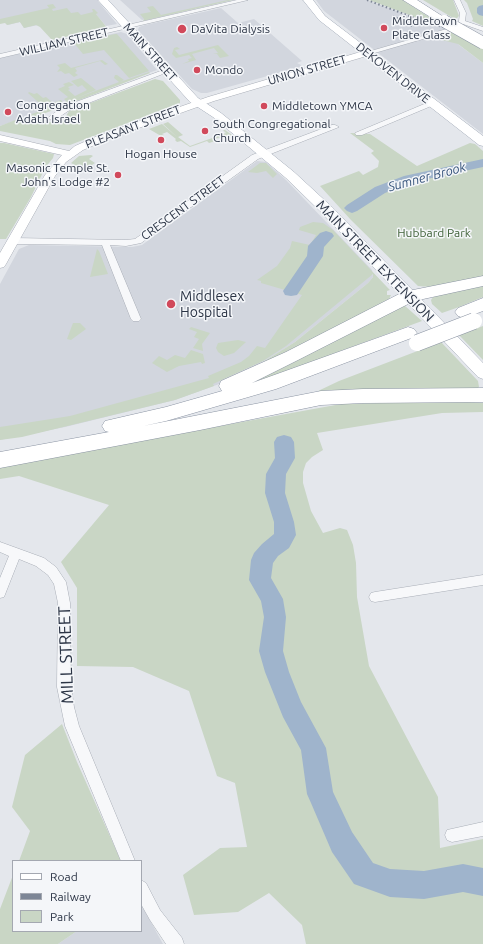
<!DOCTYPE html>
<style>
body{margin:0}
#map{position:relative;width:483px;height:944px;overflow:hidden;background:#e4e7ec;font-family:Ubuntu,sans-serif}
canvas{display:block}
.legend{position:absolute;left:12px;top:860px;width:130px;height:72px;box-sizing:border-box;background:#f4f6f9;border:1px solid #a4a8b1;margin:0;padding:5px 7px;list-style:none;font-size:12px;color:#2b3445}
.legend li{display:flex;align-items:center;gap:8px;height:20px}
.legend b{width:20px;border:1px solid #a4a8b1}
</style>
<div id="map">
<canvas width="483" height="944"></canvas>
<ul class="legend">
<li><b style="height:5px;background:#fff"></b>Road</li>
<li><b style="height:5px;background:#7d8696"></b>Railway</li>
<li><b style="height:11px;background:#c9d6c5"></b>Park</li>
</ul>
</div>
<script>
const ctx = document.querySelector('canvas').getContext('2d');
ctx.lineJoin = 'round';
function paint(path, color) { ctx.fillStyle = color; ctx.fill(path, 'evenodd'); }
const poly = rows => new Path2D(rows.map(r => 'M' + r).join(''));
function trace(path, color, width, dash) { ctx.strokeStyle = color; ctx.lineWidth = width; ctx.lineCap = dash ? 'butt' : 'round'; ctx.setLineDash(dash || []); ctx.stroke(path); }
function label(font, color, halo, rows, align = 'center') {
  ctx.font = font + ' Ubuntu,sans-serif'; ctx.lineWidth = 3; ctx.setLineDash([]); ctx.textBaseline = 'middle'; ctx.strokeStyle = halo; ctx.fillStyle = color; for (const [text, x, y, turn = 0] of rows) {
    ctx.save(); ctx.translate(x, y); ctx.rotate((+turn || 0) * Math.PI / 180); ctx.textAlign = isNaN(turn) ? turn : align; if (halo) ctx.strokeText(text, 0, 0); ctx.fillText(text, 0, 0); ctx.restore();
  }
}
const built = poly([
 [0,0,97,0,117,24,106,26,95,13,24,28,20,22,8,25,3,20,0,21],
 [120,0,233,0,142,20],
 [316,0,367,0,423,21,452,29,459,45,483,63,483,134,324,11],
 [221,8,238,23,254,19,302,61,297,63,303,66,207,93,201,93,192,89,138,30,139,27,145,25],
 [121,32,127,34,157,70,0,126,0,58],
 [257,161,266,162,286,180,372,270,373,277,368,283,295,342,250,370,222,383,175,400,65,427,0,440,0,284,19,249,29,245,132,247,142,245],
 [141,904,163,944,58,944,77,931,141,931]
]);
const green = poly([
 [228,0,233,0,143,21,144,19,140,14,151,12,147,7,153,6,161,15],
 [369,0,403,0,434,20,429,19,428,22],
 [423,0,453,0,459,16,456,19,453,18],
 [464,0,483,0,483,26,472,21,473,19,467,3],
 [53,4,56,8,52,9,53,11,67,8,71,13,78,12,81,15,93,12,92,9,94,9,98,13,96,14,109,30,93,34,86,32,52,40,40,27,36,25,24,28,20,22,7,25,5,23,0,24,0,19,49,8,47,5],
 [455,31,483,48,483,63,458,44,434,38],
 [115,34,117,34,149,71,129,78,104,50,83,54,74,43],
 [218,45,229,56,220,58,217,54,213,54,218,53,214,48,192,54,196,60,182,64,189,61,188,59,192,58,189,55,176,58,172,54,174,48,177,47,180,49,175,50,179,55],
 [102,60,108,64,105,65,100,61,75,68,77,71,75,73,78,75,74,77,69,73,65,74,61,71,57,72,60,68,57,65,65,63,71,68],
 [149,72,150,73,35,117,30,118,28,117,29,115,46,109,28,93,29,92,34,94,37,93,43,98,46,97,53,103,61,100,63,103,66,101,64,99,68,97,58,89,65,86,63,84,69,82,74,85,68,87,70,89,68,90,75,96,87,90,82,85,78,87,71,81,81,78,96,90,74,99,119,82,114,78,115,75,117,75,124,80,120,82],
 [155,79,163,81,180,100,180,103,70,145,56,144,50,141,0,131,0,126,23,117,29,123,42,119,48,122,59,122,65,118,69,111],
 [168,122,183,135,178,137,190,146,226,133,223,130,225,130,232,135,223,138,221,137,214,139,216,141,212,142,209,143,207,141,190,147,181,141,177,142,175,140,176,139,167,132,162,134,164,135,161,136,149,129,162,124,177,137,163,124],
 [350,133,370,134,417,166,470,143,475,144,483,151,483,277,431,287,418,286,351,220,320,186,359,171,363,175,378,167,379,161,371,153,374,151],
 [0,143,4,143,54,154,53,158,45,168,31,197,6,239,0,239],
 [91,155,93,156,89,159,95,163,84,170,71,163,79,156],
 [260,163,266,163,277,174,273,178,266,171,257,173,248,172],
 [313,222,323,223,333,230,387,287,390,290,387,291,387,295,391,295,389,299,320,336,250,370,295,342,368,283,373,277,373,274,286,346,263,361,213,384,214,386,175,400,22,437,0,440,0,427,70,416,209,378,208,376,241,362,249,356,257,346,265,348,302,295,261,283,261,281,257,280,277,266,290,248,292,241,310,245,316,235,299,230,300,227],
 [97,249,99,251,108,274,90,277],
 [483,284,483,297,459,307,442,313,432,304,431,300,434,296],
 [404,305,422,321,257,382,254,380],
 [73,323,80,323,86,329,71,340,67,339],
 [483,326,483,360,459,335],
 [191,327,210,333,202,344,203,351,193,348,199,339,194,337,197,332,189,329],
 [238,340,246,342,234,353,224,356,218,352,216,348,218,343],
 [441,342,478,381,479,387,477,389,318,391,339,381],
 [191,350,203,354,205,363,202,364,201,362,179,366,167,372,152,363,159,356,167,360,175,355,185,358],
 [452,401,483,403,483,412,442,413,317,433,323,450,312,457,306,463,303,472,303,483,311,511,323,533,340,528,347,530,353,545,356,563,357,597,369,666,438,797,440,848,483,839,483,944,306,944,302,925,269,893,238,912,194,915,183,875,220,848,247,847,235,783,217,776,189,691,133,667,77,666,77,588,61,562,109,505,19,476,0,479,0,466,341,404],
 [62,724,77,762,121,861,19,861,30,831,12,807,25,755],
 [13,875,13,931,77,931,58,944,0,944,0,909]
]);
const river = poly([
 [483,5,483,16,479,15,477,13,477,8,479,6,483,5],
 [483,159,483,167,413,182,385,193,357,211,352,213,347,211,344,208,347,205,375,187,404,176,483,159],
 [326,231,332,233,334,236,324,247,323,256,297,295,291,296,285,295,283,291,307,256,308,246,320,233,326,231],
 [284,435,291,437,294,442,295,458,286,474,285,493,294,522,296,535,289,548,278,556,273,563,271,578,283,599,286,617,283,651,289,672,301,702,326,748,333,792,352,832,373,863,390,869,424,871,463,864,483,868,483,896,463,892,424,899,390,897,354,884,332,852,311,803,307,794,301,750,283,717,265,672,259,651,264,617,261,601,249,580,251,560,254,553,262,544,274,534,274,522,265,493,266,474,275,458,274,442,277,437,284,435]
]);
const street = poly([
 [237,0,248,0,0,58,0,54,237,0],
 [454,0,460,0,466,13,465,21,483,27,483,31,463,24,454,30,378,52,367,55,364,53,450,28,459,21,460,13,454,0],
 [166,69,169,71,168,72,68,111,55,120,52,120,48,118,62,107,166,69],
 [429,102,432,102,436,104,362,135,356,135,355,133,429,102],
 [332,125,335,125,339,127,258,159,141,243,126,246,110,245,141,319,139,321,133,321,131,319,102,245,13,244,9,241,13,238,126,240,135,239,252,155,332,125],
 [0,542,44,558,56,567,66,582,70,603,71,687,74,707,79,726,135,861,121,861,65,726,57,687,58,603,54,584,48,575,36,566,19,559,4,597,0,598,0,578,9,556,0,552,0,542],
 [483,575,483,585,375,602,371,601,369,597,371,593,375,592,483,575],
 [483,822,483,836,452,842,447,840,445,835,447,830,483,822],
 [141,880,146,883,160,910,182,938,184,944,166,944,150,920,141,904,141,880]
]);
const secondary = poly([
 [367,50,370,51,372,53,370,55,214,101,108,139,83,150,66,162,55,176,6,264,4,267,0,268,0,253,45,175,62,155,0,141,0,135,69,151,75,146,100,135,208,97,367,50]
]);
const primary = poly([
 [98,0,108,0,198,98,221,113,294,172,332,207,483,363,483,379,478,377,322,213,286,178,213,117,190,102,98,0],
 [303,0,313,0,325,16,483,136,483,146,479,145,319,20,303,0]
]);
const highway = poly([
 [403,0,417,0,450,21,448,23,440,23,403,0],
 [483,276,483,286,414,301,298,360,252,383,408,327,414,329,417,333,414,337,276,389,166,421,143,426,321,391,363,389,483,388,483,402,363,403,321,405,200,430,0,468,0,452,109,432,105,431,102,426,105,421,166,407,222,391,219,386,221,381,286,352,403,292,483,276],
 [483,298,483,311,464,318,458,316,455,312,458,308,483,298]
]);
const rail = poly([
 [367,0,431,24,483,37],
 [393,16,412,26]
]);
const highwayBridgeFar1 = poly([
 [444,21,483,43]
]);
const highwayBridge = poly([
 [417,343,474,321]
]);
const markers = [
 [384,28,4,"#d1495b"],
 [182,29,5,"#d1495b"],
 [197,70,4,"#d1495b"],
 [264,106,4,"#d1495b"],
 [8,112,4,"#d1495b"],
 [205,131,4,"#d1495b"],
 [161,140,4,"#d1495b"],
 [118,175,4,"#d1495b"],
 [171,304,5,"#d1495b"]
];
const farPoinames = [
 ["Middletown",392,21],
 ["Plate Glass",392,35],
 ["DaVita Dialysis",191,29],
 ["Mondo",205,70],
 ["Congregation",16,105],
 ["Adath Israel",16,119],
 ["Middletown YMCA",272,106],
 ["South Congregational",213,124],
 ["Church",213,138],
 ["Hogan House",161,154,"center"],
 ["Masonic Temple St.",110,168,"right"],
 ["John's Lodge #2",110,182,"right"]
];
const farStreetnames = [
 ["WILLIAM STREET",64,42,-13],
 ["MAIN STREET",150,52,48],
 ["UNION STREET",307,70,-16],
 ["DEKOVEN DRIVE",393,73,38],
 ["PLEASANT STREET",133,127,-21],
 ["CRESCENT STREET",183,208,-36]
];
const farParknames = [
 ["Hubbard Park",434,233]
];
const farWaternames = [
 ["Sumner Brook",427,177,-15]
];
const streetNames = [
 ["MAIN STREET EXTENSION",375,261,46]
];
const poiNames = [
 ["Middlesex",180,296],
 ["Hospital",180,312]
];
const nearStreetnames = [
 ["MILL STREET",66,655,-92]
];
paint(built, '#d2d6de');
paint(green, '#c9d6c5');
paint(river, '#9fb4cc');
trace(street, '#a9aeb7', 1);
trace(secondary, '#a9aeb7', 1);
trace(primary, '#a3abb8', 1);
trace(highway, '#8b94a3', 1);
paint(street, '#f7f8fa');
paint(secondary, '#fff');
paint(primary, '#fff');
paint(highway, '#fff');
trace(rail, '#7d8696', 2, [1.5, 2.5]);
trace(highwayBridgeFar1, '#8b94a3', 13, []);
trace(highwayBridge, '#8b94a3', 17, []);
trace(highwayBridgeFar1, '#fff', 12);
trace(highwayBridge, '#fff', 16);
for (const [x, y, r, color] of markers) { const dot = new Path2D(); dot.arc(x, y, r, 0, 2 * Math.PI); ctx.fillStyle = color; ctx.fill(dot); trace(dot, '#f4f6f9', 1.5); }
label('12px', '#2b3445', '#f4f6f9', farPoinames, 'left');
label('12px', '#2b3445', '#f4f6f9', farStreetnames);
label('12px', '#3f6138', '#f4f6f9', farParknames);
label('italic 13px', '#34527a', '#f4f6f9', farWaternames);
label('14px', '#2b3445', '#f4f6f9', streetNames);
label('14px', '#2b3445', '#f4f6f9', poiNames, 'left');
label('17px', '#2b3445', '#f4f6f9', nearStreetnames);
</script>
